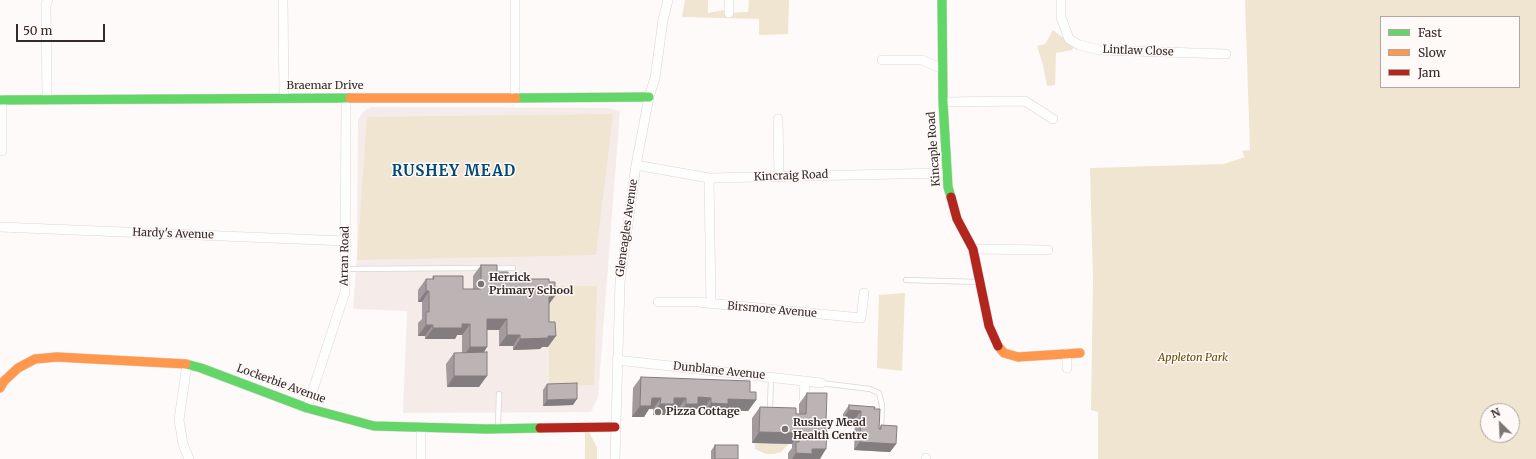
<!DOCTYPE html>
<style>
body{margin:0}
#map{position:relative;width:1536px;height:459px;overflow:hidden;background:#fdfaf9;font-family:Merriweather,serif}
canvas{display:block}
.legend{position:absolute;left:1380px;top:16px;width:140px;height:72px;box-sizing:border-box;background:#fff9f7;border:1px solid #afa6a5;margin:0;padding:5px 7px;list-style:none;font-size:12px;color:#362a29}
.legend li{display:flex;align-items:center;gap:8px;height:20px}
.legend b{width:20px;border:1px solid #afa6a5}
.north{position:absolute;left:1480px;top:403px;width:40px;height:40px;box-sizing:border-box;background:#fff9f7;border:1px solid #afa6a5;border-radius:50%;rotate:336deg;font-size:11px;font-weight:700;line-height:16px;text-align:center;color:#362a29}
.north::after{content:'';display:block;margin:auto;width:14px;height:18px;background:#7c7372;clip-path:polygon(50% 0,100% 100%,50% 72%,0 100%)}
.scale{position:absolute;left:16px;top:24px;width:89px;height:18px;box-sizing:border-box;border:2px solid #362a29;border-top:0;padding-left:5px;font-size:12px;line-height:14px;white-space:nowrap;color:#362a29;-webkit-text-stroke:3px #fff9f7;paint-order:stroke}
</style>
<div id="map">
<canvas width="1536" height="459"></canvas>
<ul class="legend">
<li><b style="height:5px;background:#63d668"></b>Fast</li>
<li><b style="height:5px;background:#ff974d"></b>Slow</li>
<li><b style="height:5px;background:#b3261e"></b>Jam</li>
</ul>
<div class="north">N</div>
<div class="scale">50 m</div>
</div>
<script>
const ctx = document.querySelector('canvas').getContext('2d');
ctx.lineJoin = 'round';
function paint(path, color) { ctx.fillStyle = color; ctx.fill(path, 'evenodd'); }
const poly = rows => new Path2D(rows.map(r => 'M' + r).join(''));
function trace(path, color, width, dash) { ctx.strokeStyle = color; ctx.lineWidth = width; ctx.lineCap = dash ? 'butt' : 'round'; ctx.setLineDash(dash || []); ctx.stroke(path); }
function label(font, color, halo, rows, align = 'center') {
  ctx.font = font + ' Merriweather,serif'; ctx.lineWidth = 3; ctx.setLineDash([]); ctx.textBaseline = 'middle'; ctx.strokeStyle = halo; ctx.fillStyle = color; for (const [text, x, y, turn = 0] of rows) {
    ctx.save(); ctx.translate(x, y); ctx.rotate((+turn || 0) * Math.PI / 180); ctx.textAlign = isNaN(turn) ? turn : align; if (halo) ctx.strokeText(text, 0, 0); ctx.fillText(text, 0, 0); ctx.restore();
  }
}
const built = poly([
 [371,107,608,108,620,111,598,397,591,412,403,413,407,311,353,309,357,256,358,120,364,111]
]);
const green = poly([
 [685,0,708,0,708,13,724,10,731,18,729,13,748,12,749,0,789,0,788,34,759,35,759,19,682,17],
 [1245,0,1536,0,1536,459,1098,459,1098,412,1091,410,1093,279,1090,168,1224,164,1245,157,1242,151,1250,150],
 [1381,17,1519,17,1519,87,1381,87],
 [1488,411,1512,411,1512,435,1488,435],
 [1053,30,1074,46,1072,50,1056,53,1055,85,1047,86,1043,65,1037,46,1045,44],
 [613,114,596,255,357,260,367,117],
 [549,286,597,286,594,385,549,386],
 [905,293,902,371,877,368,879,295],
 [585,431,589,432,597,448,597,459,585,459],
 [755,444,789,444,781,452,774,454,766,454,755,449]
]);
const lane = poly([
 [493,268,513,268],
 [346,269,483,268],
 [906,280,979,282],
 [821,383,870,389,879,393,882,405,881,427],
 [770,409,771,377],
 [498,427,499,394]
]);
const street = poly([
 [283,0,284,99],
 [1061,0,1061,17,1069,39,1079,45,1100,50,1226,54],
 [729,13,729,0],
 [882,60,922,60,943,69],
 [515,97,515,0],
 [47,99,46,4,48,0],
 [2,100,2,151],
 [943,102,1025,101,1053,119],
 [778,119,779,176],
 [636,165,709,178,947,173],
 [709,178,711,304],
 [0,227,346,241],
 [973,249,1048,250],
 [658,302,697,302,861,318,864,293],
 [1067,353,1067,368],
 [617,360,821,383],
 [187,364,179,420,183,444,189,459],
 [804,398,805,381],
 [307,408,345,292,346,98],
 [926,458,926,459],
 [421,459,421,428],
 [615,459,620,282,636,165,649,97,655,78,663,20,668,0]
]);
const fast = poly([
 [942,0,943,102,948,187,951,197],
 [516,98,649,97],
 [0,100,350,98],
 [186,364,201,368,307,408,374,426,487,429,540,428]
]);
const slow = poly([
 [350,98,516,98],
 [998,346,1004,353,1018,357,1080,353],
 [0,388,4,381,18,368,35,359,57,357,186,364]
]);
const jam = poly([
 [951,197,957,219,973,249,989,326,998,346],
 [540,428,615,427]
]);
const wall = poly([
 [481,265,497,272,508,282,517,281,519,279,549,305,548,347,542,347,540,349,513,350,513,346,499,346,499,330,487,330,487,347,484,352,479,387,447,387,446,364,454,353,462,353,462,335,457,335,455,339,425,339,425,336,418,336,418,323,422,319,422,302,418,302,418,290,426,279,432,279,433,276,463,289,473,289,473,276],
 [641,377,750,392,756,400,748,411,723,410,720,415,703,414,704,409,695,409,690,415,678,415,678,409,671,409,666,415,653,415,653,409,649,409,644,417,632,417,633,388],
 [547,384,573,405,543,406,543,390],
 [807,393,824,425,820,459,788,459,788,453,792,448,792,444,752,443,752,418,760,407,799,414,799,404],
 [849,405,874,409,879,429,881,425,896,444,890,452,854,450,855,419,843,419,843,414],
 [715,445,738,459,711,459,711,451]
]);
const shadedWall = poly([
 [426,291,429,291,422,302,418,302],
 [555,296,547,307,549,297],
 [487,319,507,319,499,330,479,330],
 [462,324,470,324,462,335,457,335,455,339,425,339,433,328],
 [426,325,433,325,425,336,418,336],
 [507,335,520,335,513,346,499,346],
 [548,336,556,336,548,347,542,347,540,349,513,350,520,339],
 [470,347,487,347,480,358,462,358],
 [454,376,487,376,479,387,447,387],
 [698,397,711,398,704,409,695,409,690,415,678,415,686,404],
 [652,398,661,398,653,409,649,409,644,417,632,417,640,406],
 [674,398,686,398,678,409,671,409,666,415,653,415,660,404],
 [577,399,573,405,543,406,547,400],
 [728,399,756,400,748,411,723,410,720,415,703,414,711,403],
 [849,410,861,411,855,419,843,419],
 [759,432,800,433,792,444,752,443],
 [860,442,896,444,890,452,854,450],
 [812,449,826,449,820,459,792,459,796,453]
]);
const building = poly([
 [481,265,497,265,497,272,508,272,508,282,519,281,519,279,549,279,549,282,555,282,555,296,549,297,549,322,555,322,556,336,548,336,548,338,520,339,520,335,507,335,507,319,487,319,487,347,470,347,470,324,462,324,462,328,433,328,433,325,426,325,426,312,429,312,429,291,426,291,426,279,434,279,433,276,463,276,463,289,481,289,481,265],
 [487,352,487,376,454,376,454,353,487,352],
 [641,377,750,381,750,392,756,392,756,400,728,399,728,404,711,403,711,398,698,397,698,404,686,404,686,398,674,398,674,404,660,404,661,398,652,398,651,406,640,406,641,377],
 [577,383,577,399,547,400,547,384,577,383],
 [807,393,827,393,826,422,824,422,824,428,827,428,826,449,812,449,812,454,796,453,796,442,799,442,800,433,759,432,760,407,796,408,796,414,806,414,807,393],
 [849,405,875,407,874,409,880,409,879,429,881,429,881,425,897,426,896,444,860,442,861,411,849,410,849,405],
 [715,445,738,445,738,459,715,459,715,445]
]);
const markers = [
 [481,284,4,"#7c7372"],
 [658,412,4,"#7c7372"],
 [785,429,4,"#7c7372"]
];
const streetNames = [
 ["Lintlaw Close",1138,51,2],
 ["Braemar Drive",325,86],
 ["Kincaple Road",934,149,-94],
 ["Kincraig Road",791,176,-2],
 ["Gleneagles Avenue",627,228,-82],
 ["Hardy's Avenue",173,234,2],
 ["Arran Road",345,256,-89],
 ["Birsmore Avenue",772,310,5],
 ["Dunblane Avenue",719,371,6],
 ["Lockerbie Avenue",281,384,20]
];
const poiNames = [
 ["Herrick",489,278],
 ["Primary School",489,291],
 ["Pizza Cottage",666,412],
 ["Rushey Mead",793,423],
 ["Health Centre",793,436]
];
const parkNames = [
 ["Appleton Park",1193,358]
];
const districtNames = [
 ["RUSHEY MEAD",454,172]
];
paint(built, '#f5ebe9');
paint(green, '#efe5d0');
trace(lane, '#dcd5d4', 6);
trace(street, '#dcd5d4', 10);
trace(fast, '#dcd5d4', 10);
trace(slow, '#dcd5d4', 10);
trace(jam, '#dcd5d4', 10);
trace(lane, '#fffefe', 4.5);
trace(street, '#fffefe', 9);
trace(fast, '#63d668', 9);
trace(slow, '#ff974d', 9);
trace(jam, '#b3261e', 9);
paint(wall, '#a29a9c');
paint(shadedWall, '#847d7f');
paint(building, '#bcb3b5');
trace(building, '#847d7f', 1);
for (const [x, y, r, color] of markers) { const dot = new Path2D(); dot.arc(x, y, r, 0, 2 * Math.PI); ctx.fillStyle = color; ctx.fill(dot); trace(dot, '#fff9f7', 1.5); }
label('11px', '#362a29', '#fff9f7', streetNames);
label('bold 11px', '#362a29', '#fff9f7', poiNames, 'left');
label('italic 11px', '#664c06', '#fff9f7', parkNames);
ctx.letterSpacing = '1px';
label('bold 15px', '#004a78', '#fff9f7', districtNames);
ctx.letterSpacing = '0px';
</script>
